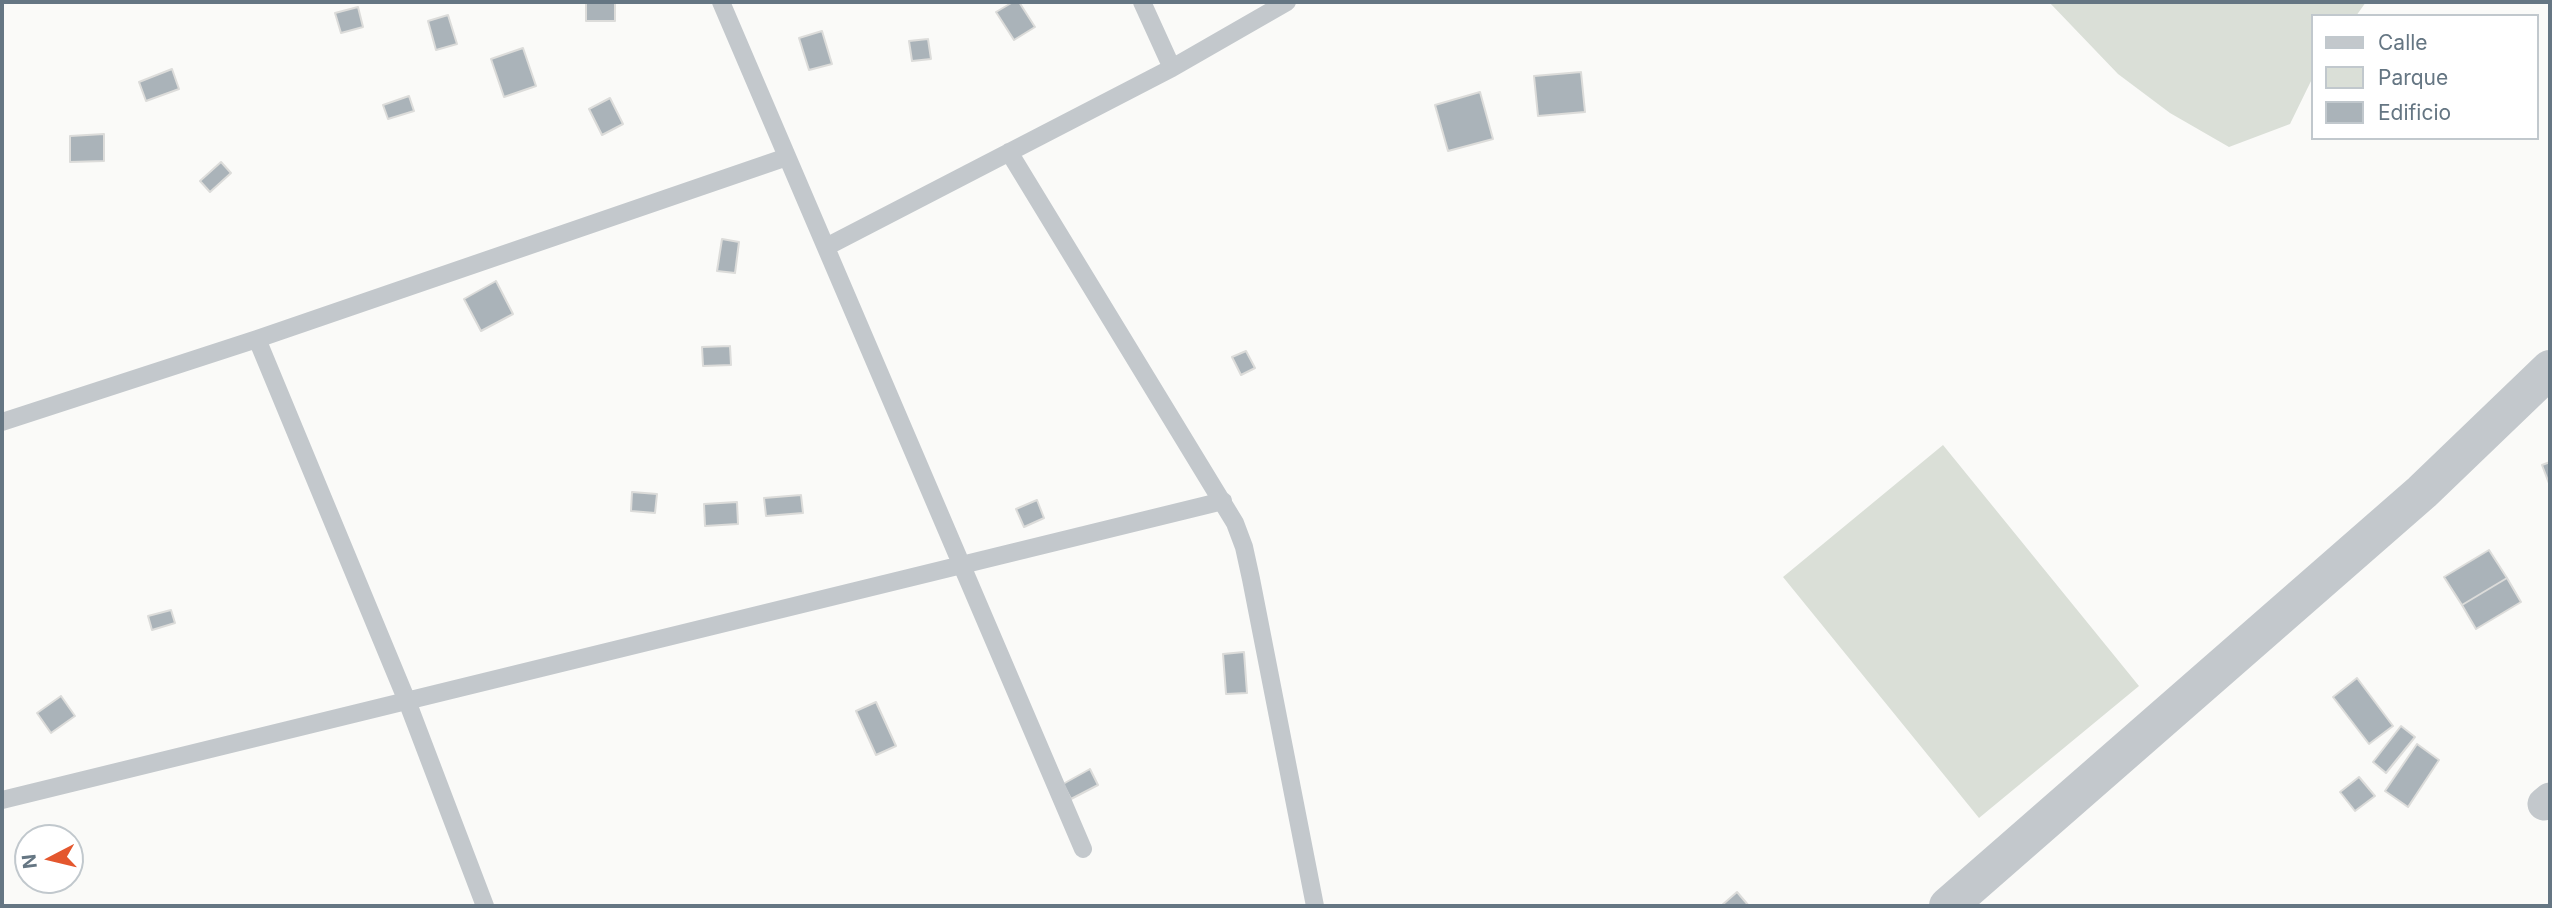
<!DOCTYPE html>
<style>
body{margin:0}
#map{position:relative;width:2552px;height:908px;overflow:hidden;background:#fafaf8;font-family:Inter,sans-serif}
canvas{display:block}
.frame{position:absolute;inset:0;border:4px solid #657683;pointer-events:none}
.legend{position:absolute;left:2311px;top:14px;width:228px;height:126px;box-sizing:border-box;background:#fff;border:2px solid #c1c8cd;margin:0;padding:9px 12px;list-style:none;font-size:21px;color:#657683}
.legend li{display:flex;align-items:center;gap:14px;height:35px}
.legend b{width:35px;border:2px solid #c1c8cd}
.north{position:absolute;left:14px;top:824px;width:70px;height:70px;box-sizing:border-box;background:#fff;border:2px solid #c1c8cd;border-radius:50%;rotate:263deg;font-size:19px;font-weight:700;line-height:28px;text-align:center;color:#657683}
.north::after{content:'';display:block;margin:auto;width:24px;height:32px;background:#e4572e;clip-path:polygon(50% 0,100% 100%,50% 72%,0 100%)}
</style>
<div id="map">
<canvas width="2552" height="908"></canvas>
<div class="frame"></div>
<ul class="legend">
<li><b style="height:9px;background:#c3c8cc"></b>Calle</li>
<li><b style="height:19px;background:#dadfd7"></b>Parque</li>
<li><b style="height:19px;background:#aab3b9"></b>Edificio</li>
</ul>
<div class="north">N</div>
</div>
<script>
const ctx = document.querySelector('canvas').getContext('2d');
ctx.lineJoin = 'round';
function paint(path, color) { ctx.fillStyle = color; ctx.fill(path, 'evenodd'); }
const poly = rows => new Path2D(rows.map(r => 'M' + r).join(''));
function trace(path, color, width, dash) { ctx.strokeStyle = color; ctx.lineWidth = width; ctx.lineCap = dash ? 'butt' : 'round'; ctx.setLineDash(dash || []); ctx.stroke(path); }
const green = poly([
 [2049,2,2366,2,2356,16,2312,16,2312,79,2290,124,2229,147,2170,113,2118,74],
 [1943,445,2139,686,1979,818,1783,577]
]);
const building = poly([
 [586,2,615,2,615,21,586,21,586,2],
 [1013,2,1019,2,1035,27,1014,40,996,12,1013,2],
 [358,7,363,27,341,33,335,13,358,7],
 [448,15,457,44,436,50,428,21,448,15],
 [822,31,832,64,809,70,799,38,822,31],
 [928,39,931,59,912,61,909,41,928,39],
 [523,48,536,86,504,97,491,59,523,48],
 [172,69,179,89,146,101,139,82,172,69],
 [1581,72,1585,112,1538,116,1534,76,1581,72],
 [1480,92,1493,139,1448,151,1435,105,1480,92],
 [409,96,414,111,388,119,383,105,409,96],
 [610,98,623,124,602,135,589,109,610,98],
 [104,134,104,161,70,162,70,136,104,134],
 [221,162,231,173,210,192,200,181,221,162],
 [722,239,739,242,735,273,717,271,722,239],
 [496,281,513,314,481,331,464,299,496,281],
 [730,346,731,365,703,366,702,347,730,346],
 [1246,351,1255,368,1241,375,1232,357,1246,351],
 [2550,462,2550,486,2542,465,2550,462],
 [632,492,657,494,655,513,631,511,632,492],
 [801,495,803,513,766,516,764,498,801,495],
 [1037,500,1044,518,1024,527,1016,509,1037,500],
 [737,502,738,524,705,526,704,504,737,502],
 [2489,550,2507,578,2462,605,2444,577,2489,550],
 [2507,578,2521,602,2476,629,2462,605,2507,578],
 [171,610,175,623,152,630,148,616,171,610],
 [1244,652,1247,693,1226,694,1223,654,1244,652],
 [2357,678,2393,726,2369,744,2333,697,2357,678],
 [61,696,75,716,51,733,37,713,61,696],
 [876,702,896,746,876,755,856,711,876,702],
 [2401,726,2415,737,2386,773,2373,762,2401,726],
 [2417,744,2439,760,2408,807,2385,791,2417,744],
 [1090,769,1098,785,1071,799,1063,784,1090,769],
 [2359,777,2375,796,2355,811,2340,792,2359,777],
 [1737,892,1749,906,1721,906,1737,892]
]);
const service = poly([
 [721,2,1083,849],
 [1142,2,1172,68],
 [1009,152,1235,523,1244,547,1251,579,1315,906],
 [826,247,1172,68,1287,2],
 [257,339,407,701,485,906],
 [2,422,257,339,787,157],
 [2,800,1223,501]
]);
const minor = poly([
 [2544,804,2550,799]
]);
const tertiary = poly([
 [1948,906,2422,492,2550,369]
]);
paint(green, '#dadfd7');
paint(building, '#aab3b9');
trace(building, '#dcdcda', 2);
trace(service, '#c3c8cc', 18);
trace(minor, '#c3c8cc', 33);
trace(tertiary, '#c3c8cc', 38);
</script>
